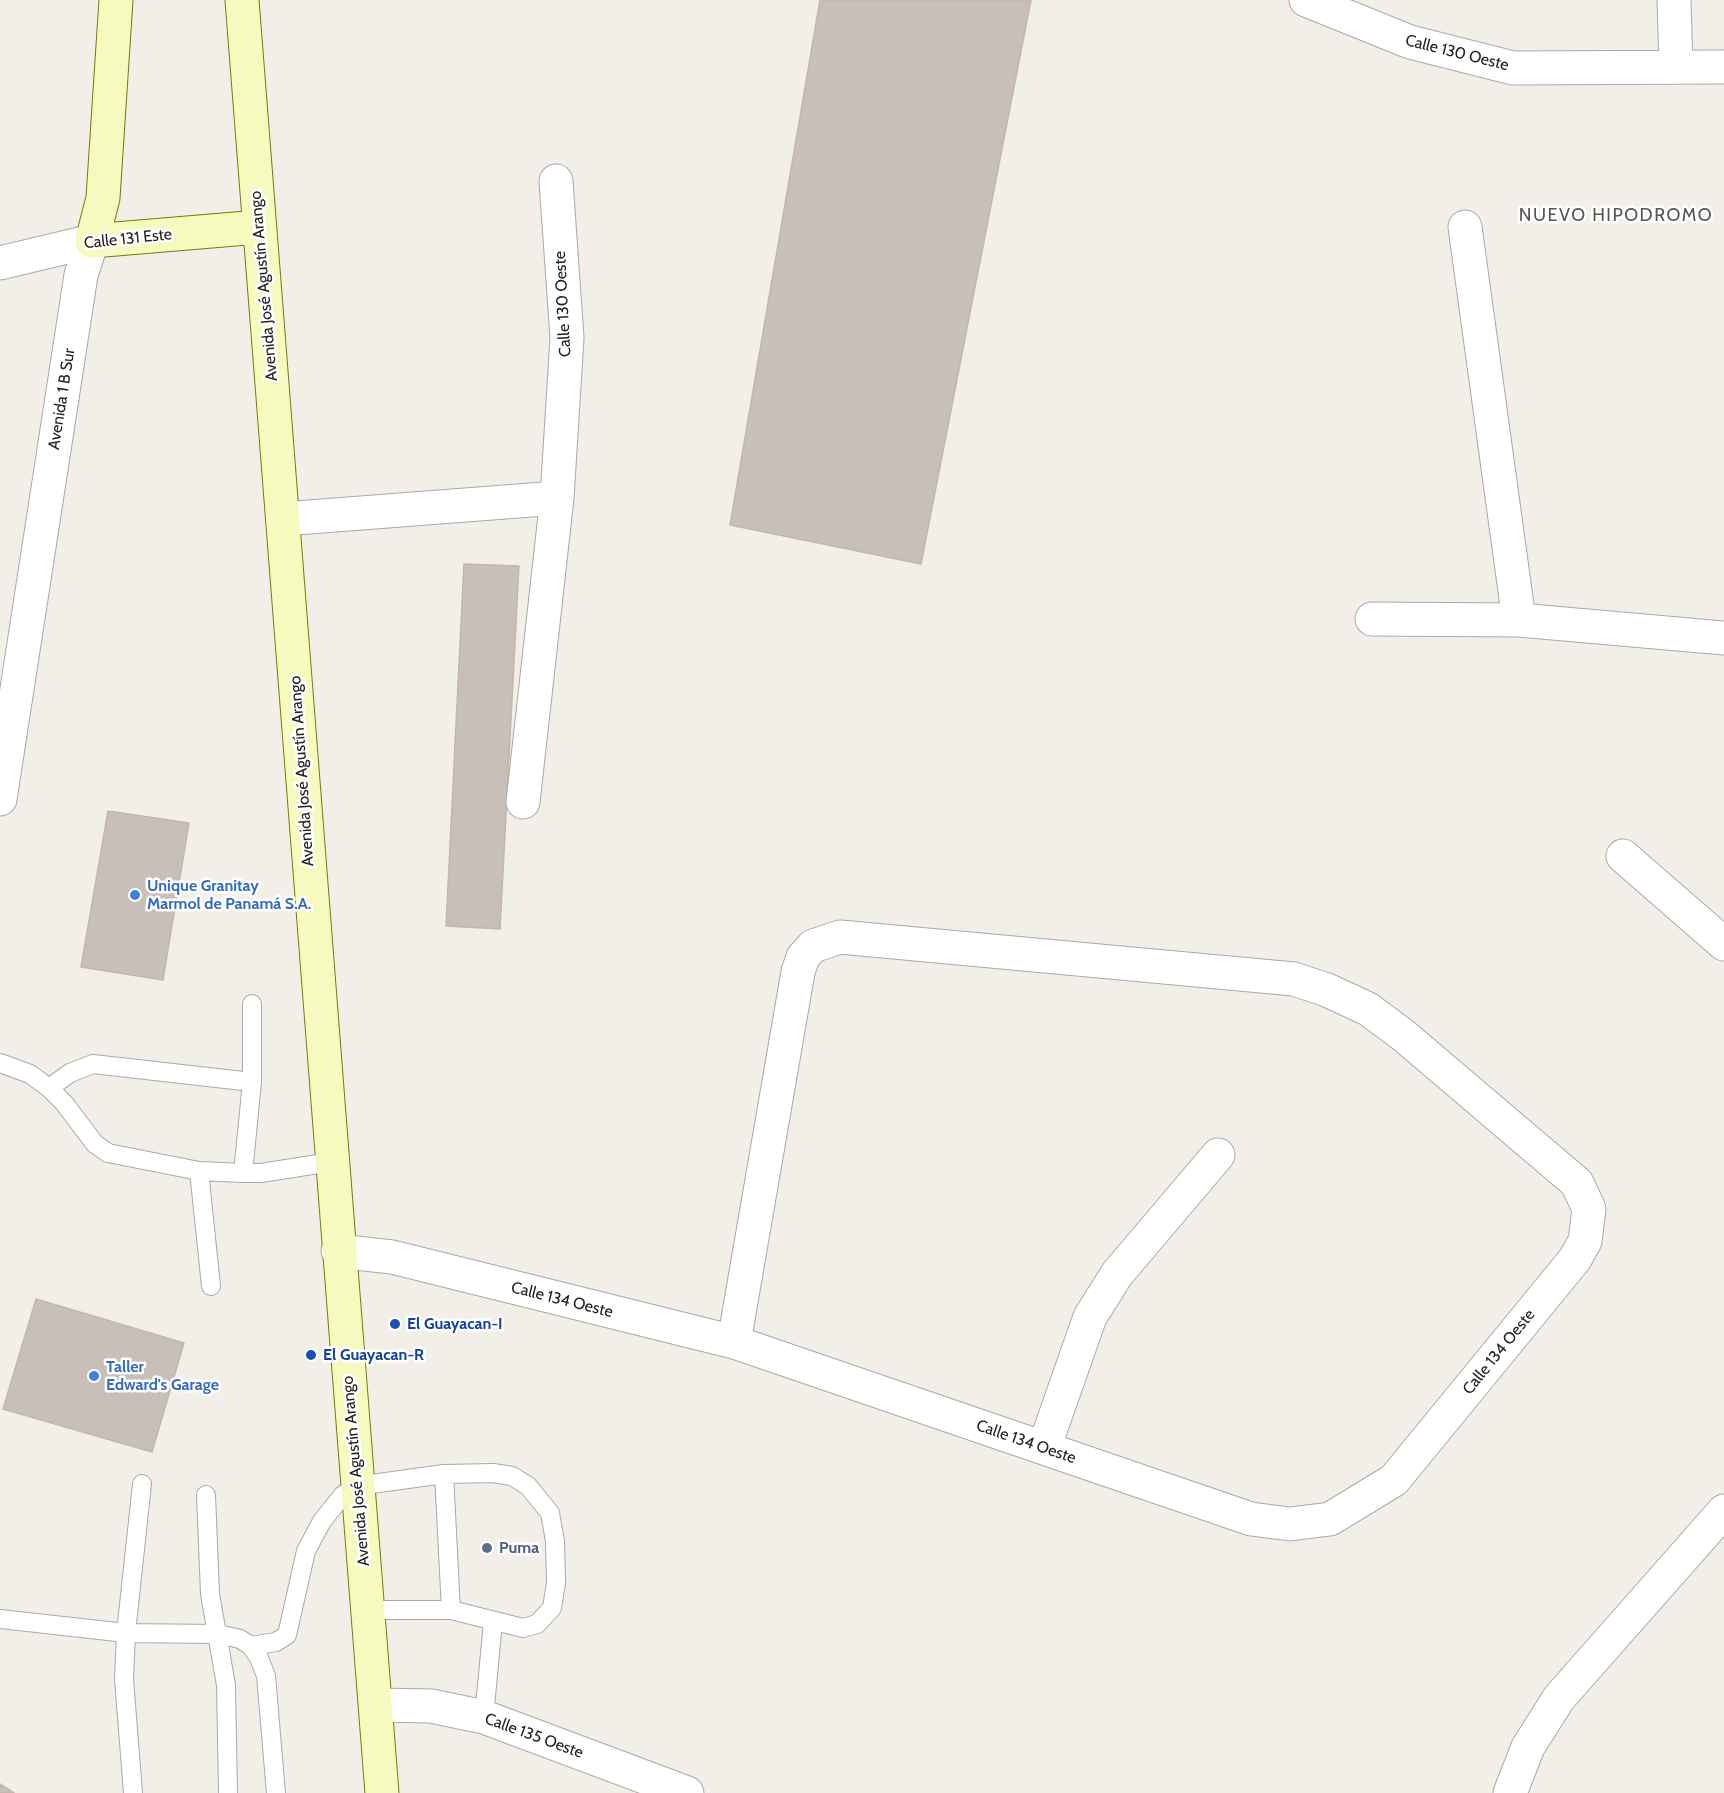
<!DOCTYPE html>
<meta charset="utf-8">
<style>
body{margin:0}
canvas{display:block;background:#f2efe9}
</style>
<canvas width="1724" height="1793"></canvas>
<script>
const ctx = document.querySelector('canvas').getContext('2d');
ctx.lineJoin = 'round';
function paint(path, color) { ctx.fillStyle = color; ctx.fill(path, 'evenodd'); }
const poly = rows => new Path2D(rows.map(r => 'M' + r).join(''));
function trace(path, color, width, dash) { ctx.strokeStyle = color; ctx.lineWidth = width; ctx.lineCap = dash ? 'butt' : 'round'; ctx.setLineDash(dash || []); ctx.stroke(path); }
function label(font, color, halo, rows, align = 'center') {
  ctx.font = font + ' Cabin,sans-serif'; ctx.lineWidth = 5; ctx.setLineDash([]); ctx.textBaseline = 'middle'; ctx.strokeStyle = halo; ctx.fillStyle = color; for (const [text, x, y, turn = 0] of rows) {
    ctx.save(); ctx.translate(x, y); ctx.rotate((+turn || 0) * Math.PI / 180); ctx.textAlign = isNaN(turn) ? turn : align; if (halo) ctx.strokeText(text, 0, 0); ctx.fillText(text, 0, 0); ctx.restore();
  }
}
const building = poly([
 [820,0,1031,0,921,564,730,525,820,0],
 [464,564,519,566,500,929,446,926,464,564],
 [108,811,189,823,163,980,81,967,108,811],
 [36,1299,184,1343,152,1452,3,1409,36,1299],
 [0,1784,14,1793,0,1793,0,1784]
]);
const lane = poly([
 [0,1063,30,1074,49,1088,64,1103,95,1144,108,1153,199,1171,243,1173,261,1173,331,1162],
 [49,1088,70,1073,93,1064,252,1082],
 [199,1171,211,1286],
 [243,1173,252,1082,252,1004],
 [444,1474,451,1610],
 [206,1495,210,1594,226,1685,228,1793],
 [0,1619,126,1633,218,1634,240,1639,251,1646,259,1658,266,1676,276,1793],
 [251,1646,276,1642,287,1635,306,1551,322,1521,343,1495,357,1486,444,1474,493,1473,512,1476,528,1486,550,1513,555,1541,556,1583,552,1608,537,1624,523,1628,451,1610,367,1610],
 [484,1717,493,1622],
 [133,1793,124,1679,126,1633,142,1484]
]);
const street = poly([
 [1306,0,1410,42,1513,68,1724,67],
 [1674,0,1676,66],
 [1465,227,1519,620],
 [0,263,92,241],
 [283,519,557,498],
 [1372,619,1519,620,1724,638],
 [0,799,81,275,92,241],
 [523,802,557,498,567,338,556,181],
 [1623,856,1724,944],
 [338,1251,392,1257,734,1342,1251,1519,1290,1524,1330,1519,1394,1480,1575,1259,1585,1241,1589,1209,1577,1183,1403,1035,1368,1009,1327,990,1294,979,840,937,813,946,803,957,798,972,734,1342],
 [1044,1448,1090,1317,1117,1274,1218,1155],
 [376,1705,431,1706,484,1717,687,1793],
 [1510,1793,1528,1747,1559,1698,1724,1511]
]);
const secondary = poly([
 [116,0,103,198,92,241,259,227],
 [242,0,382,1793]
]);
const markers = [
 [135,895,6,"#3f7fe0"],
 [395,1324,6,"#1a4fb4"],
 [311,1355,6,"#1a4fb4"],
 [94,1376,6,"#3f7fe0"],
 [487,1548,6,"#5c6f8a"]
];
const streetNames = [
 ["Calle 130 Oeste",1457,53,14],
 ["Calle 131 Este",128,239,-6],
 ["Avenida José Agustín Arango",264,286,-95],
 ["Calle 130 Oeste",563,304,-93],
 ["Avenida 1 B Sur",62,399,-81],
 ["Avenida José Agustín Arango",302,771,-94],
 ["Calle 134 Oeste",562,1300,14],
 ["Calle 134 Oeste",1499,1352,-51],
 ["Calle 134 Oeste",1026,1442,19],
 ["Avenida José Agustín Arango",356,1471,-95],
 ["Calle 135 Oeste",534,1736,20]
];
const shopNames = [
 ["Unique Granitay",147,886],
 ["Marmol de Panamá S.A.",147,904],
 ["Taller",106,1367],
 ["Edward's Garage",106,1385]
];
const transitNames = [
 ["El Guayacan-I",407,1324],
 ["El Guayacan-R",323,1355]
];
const serviceNames = [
 ["Puma",499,1548]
];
const neighbourhoodNames = [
 ["NUEVO HIPODROMO",1616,216]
];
paint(building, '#c7bfb8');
trace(building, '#c4b6ab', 1.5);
trace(lane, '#a9a9a9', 20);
trace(street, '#a9a9a9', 35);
trace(secondary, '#707d05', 35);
trace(lane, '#fff', 18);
trace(street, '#fff', 33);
trace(secondary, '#f7fabf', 33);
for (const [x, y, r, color] of markers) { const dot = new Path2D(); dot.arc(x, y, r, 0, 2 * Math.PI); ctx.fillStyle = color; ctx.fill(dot); trace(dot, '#fff', 2); }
label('16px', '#222', '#fff', streetNames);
label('bold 16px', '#366cbe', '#fff', shopNames, 'left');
label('bold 16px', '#164399', '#fff', transitNames, 'left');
label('bold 16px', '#4e5e75', '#fff', serviceNames, 'left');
ctx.letterSpacing = '1.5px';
label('18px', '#555', '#fff', neighbourhoodNames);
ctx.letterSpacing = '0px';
</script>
